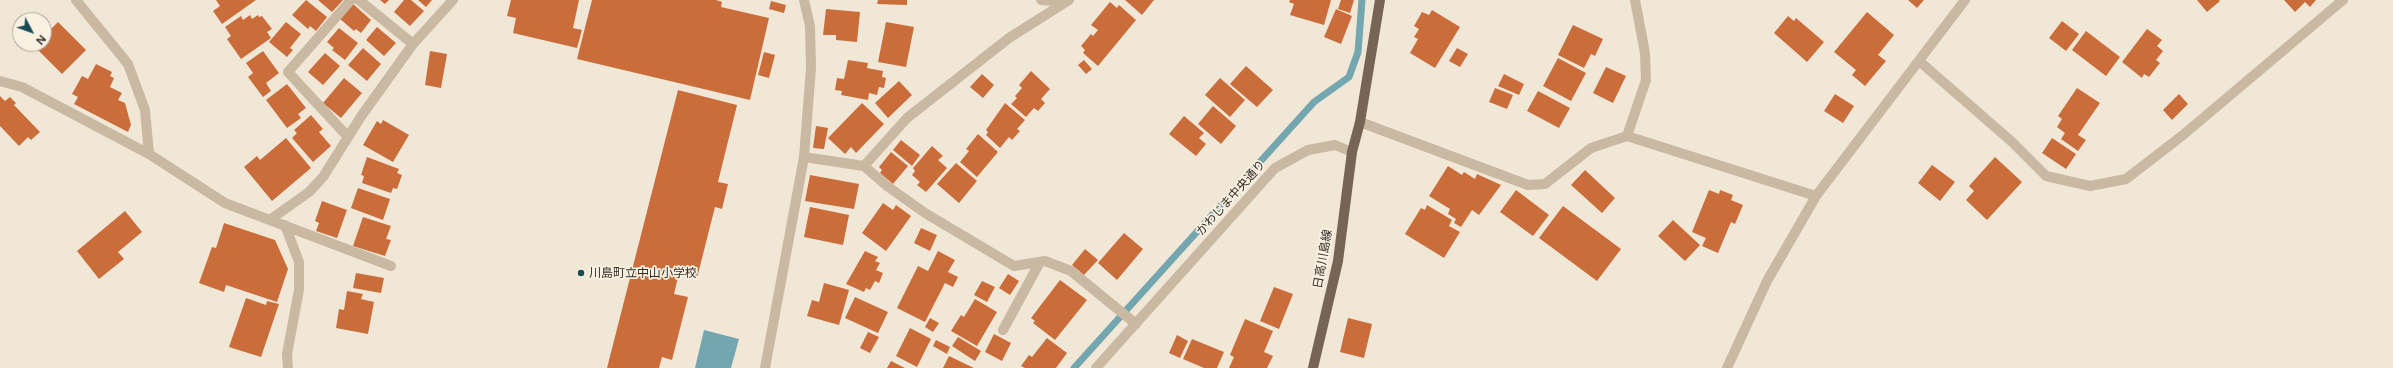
<!DOCTYPE html>
<meta charset="utf-8">
<style>
body{margin:0}
#map{position:relative;width:2393px;height:368px;overflow:hidden;background:#f1e7d6;font-family:Figtree,sans-serif}
canvas{display:block}
.north{position:absolute;left:12px;top:12px;width:40px;height:40px;box-sizing:border-box;background:#f9f1e2;border:1px solid #aaa296;border-radius:50%;rotate:131deg;font-size:11px;font-weight:700;line-height:16px;text-align:center;color:#342b25}
.north::after{content:'';display:block;margin:auto;width:14px;height:18px;background:#194b56;clip-path:polygon(50% 0,100% 100%,50% 72%,0 100%)}
</style>
<div id="map">
<canvas width="2393" height="368"></canvas>
<div class="north">N</div>
</div>
<script>
const ctx = document.querySelector('canvas').getContext('2d');
ctx.lineJoin = 'round';
function paint(path, color) { ctx.fillStyle = color; ctx.fill(path, 'evenodd'); }
const poly = rows => new Path2D(rows.map(r => 'M' + r).join(''));
function trace(path, color, width, dash) { ctx.strokeStyle = color; ctx.lineWidth = width; ctx.lineCap = dash ? 'butt' : 'round'; ctx.setLineDash(dash || []); ctx.stroke(path); }
function label(font, color, halo, rows, align = 'center') {
  ctx.font = font + ' Figtree,"Noto Sans JP",sans-serif'; ctx.lineWidth = 3.5; ctx.setLineDash([]); ctx.textBaseline = 'middle'; ctx.strokeStyle = halo; ctx.fillStyle = color; for (const [text, x, y, turn = 0] of rows) {
    ctx.save(); ctx.translate(x, y); ctx.rotate((+turn || 0) * Math.PI / 180); ctx.textAlign = isNaN(turn) ? turn : align; if (halo) ctx.strokeText(text, 0, 0); ctx.fillText(text, 0, 0); ctx.restore();
  }
}
const water = poly([
 [704,330,739,339,731,368,695,368]
]);
const stream = poly([
 [1074,368,1314,102,1349,77,1358,52,1362,0]
]);
const building = poly([
 [216,0,256,0,222,24,213,11,220,6],
 [306,0,327,17,316,31,310,26,308,29,292,15],
 [318,0,343,0,332,12],
 [380,0,389,0,385,4],
 [404,0,411,0,424,11,410,26,394,12],
 [418,0,432,0,426,7],
 [511,0,579,0,573,28,582,30,577,48,513,33,516,18,507,16],
 [592,0,716,0,722,2,721,7,769,18,750,100,577,59],
 [878,0,907,0,907,5,877,4],
 [1125,0,1154,0,1142,15],
 [1290,0,1331,0,1324,25,1290,15,1294,4,1289,2],
 [1341,0,1354,0,1350,13,1338,9],
 [1908,0,1924,0,1917,8],
 [2197,0,2219,0,2220,1,2207,12],
 [2284,0,2316,0,2310,7,2305,2,2295,12],
 [771,1,786,5,784,13,769,9],
 [1110,2,1117,8,1119,5,1136,20,1098,66,1083,53,1085,50,1081,46,1091,34,1093,36,1098,30,1091,25],
 [352,3,371,20,361,33,356,29,354,31,339,18],
 [826,9,860,12,857,42,836,40,836,35,823,35],
 [1336,9,1352,16,1341,44,1324,37],
 [1432,10,1460,27,1435,68,1410,53,1418,39,1414,37,1419,29,1414,26,1422,12,1429,15],
 [1867,12,1894,35,1878,55,1886,61,1865,86,1852,75,1856,70,1834,52],
 [250,15,252,19,258,15,259,17,262,16,272,29,267,32,271,38,241,59,227,39,231,36,225,27,241,16,243,20],
 [1788,16,1794,21,1796,18,1824,42,1807,62,1774,33],
 [2062,21,2079,34,2066,51,2049,38],
 [58,22,86,50,62,74,34,46,44,44,44,36],
 [286,22,301,34,290,48,293,50,287,57,269,42],
 [886,22,914,27,906,67,878,62],
 [1573,25,1603,39,1595,56,1591,54,1584,68,1558,55],
 [377,27,396,43,384,56,366,40],
 [339,28,358,43,345,60,332,50,334,48,327,42],
 [2147,29,2162,40,2157,46,2163,51,2156,60,2160,63,2149,77,2144,74,2142,78,2122,62],
 [2086,31,2120,57,2106,76,2072,50],
 [363,48,381,64,367,81,348,65],
 [1457,48,1468,54,1460,67,1449,61],
 [263,51,279,73,266,83,271,91,263,97,248,77,253,73,246,63],
 [430,51,447,54,441,88,425,85],
 [764,52,775,55,769,78,758,75],
 [325,53,340,66,323,85,308,72],
 [1558,58,1586,73,1571,101,1543,86],
 [848,60,868,63,867,68,883,71,882,77,886,78,884,88,879,87,877,95,869,93,868,100,841,95,842,91,835,90,837,78,844,79],
 [1084,60,1092,69,1086,74,1078,65],
 [96,64,112,72,110,76,114,78,110,87,122,93,118,100,125,103,131,125,128,132,74,104,78,97,72,94,82,76,88,79],
 [1246,66,1273,90,1257,107,1230,84],
 [1606,67,1626,76,1613,103,1593,93],
 [1031,71,1050,89,1041,99,1045,103,1038,111,1034,108,1026,117,1011,104,1017,98,1015,96,1022,88,1019,85],
 [982,74,994,85,983,98,970,87],
 [1504,74,1524,84,1519,95,1498,86],
 [344,78,362,93,341,118,323,103],
 [1220,78,1245,100,1230,117,1205,95],
 [899,81,912,95,888,118,875,103],
 [287,84,306,108,298,114,301,118,287,128,266,100],
 [1495,88,1513,95,1507,109,1489,102],
 [2077,88,2100,103,2078,135,2086,140,2078,151,2061,139,2065,133,2057,127,2062,119,2058,116],
 [678,90,737,105,718,182,728,184,722,209,715,207,697,278,679,273,674,294,688,297,672,360,662,357,659,368,607,368],
 [1538,91,1570,108,1559,128,1527,111],
 [1835,94,1854,106,1843,123,1824,111],
 [2179,94,2188,104,2172,120,2163,110],
 [0,96,5,101,10,97,16,103,14,105,40,132,31,140,28,137,19,146,0,126],
 [862,103,884,124,856,153,851,147,845,154,828,138],
 [1005,103,1025,120,1017,129,1020,131,1012,140,1009,137,1000,148,986,135,988,132,986,130],
 [1213,106,1236,126,1221,144,1198,124],
 [311,115,323,129,319,132,331,146,313,162,292,138,297,133,294,130],
 [1184,116,1204,133,1199,138,1206,144,1196,156,1169,134],
 [383,120,409,135,393,162,363,145,377,121,381,124],
 [816,126,828,128,824,149,813,148],
 [978,134,998,152,977,177,960,162,969,151,966,149],
 [286,138,311,168,272,201,244,167,257,156,260,160],
 [2052,138,2076,154,2066,169,2042,153],
 [901,140,920,155,912,166,893,150],
 [932,146,943,156,938,160,947,168,926,192,917,185,920,182,912,175,915,171,913,168],
 [891,152,908,166,893,184,880,173,882,170,879,167],
 [367,157,399,169,397,173,402,175,397,189,393,188,391,193,362,183,364,176,361,175],
 [1995,157,2022,182,1987,220,1966,200,1974,191,1969,186],
 [956,163,977,181,959,203,937,184],
 [1932,165,1955,182,1940,201,1918,183],
 [1448,166,1462,175,1464,172,1475,179,1477,174,1501,185,1479,215,1472,210,1461,227,1454,223,1456,219,1448,214,1450,209,1429,196],
 [1585,170,1615,198,1602,213,1571,185],
 [810,175,859,184,854,209,805,201],
 [358,188,390,199,383,220,351,208],
 [1516,190,1549,215,1533,236,1500,212],
 [1709,190,1719,194,1720,190,1733,195,1731,200,1743,205,1735,224,1731,222,1718,253,1702,246,1706,238,1692,232],
 [322,201,347,210,337,238,316,231,319,223,315,221],
 [883,203,893,210,896,205,911,216,886,251,862,233],
 [1427,205,1452,220,1449,226,1460,232,1444,258,1405,234,1421,208,1425,210],
 [1563,206,1621,249,1597,281,1539,238],
 [810,207,849,215,843,245,804,237],
 [125,211,142,232,118,252,124,259,99,279,77,251],
 [363,217,391,226,386,239,391,240,385,256,353,246],
 [1673,220,1700,245,1685,261,1658,236],
 [224,223,275,240,288,269,277,302,226,285,224,292,199,283,212,247,216,248],
 [921,228,937,235,930,251,914,243],
 [1124,233,1143,249,1117,280,1098,263],
 [1085,249,1098,260,1084,275,1072,265],
 [865,251,878,257,875,261,880,263,876,270,883,273,879,283,875,281,870,290,866,288,864,292,846,284],
 [938,251,955,260,948,272,958,277,953,287,945,283,925,322,897,308,918,266,928,271],
 [356,273,384,278,381,293,353,288],
 [1008,274,1019,281,1010,295,999,288],
 [1060,280,1087,300,1055,340,1033,323,1035,321,1031,318],
 [982,281,995,287,987,302,974,295],
 [824,283,849,290,839,325,807,316,812,300,819,302],
 [1274,287,1293,294,1279,329,1260,321],
 [347,291,363,294,361,299,374,302,368,334,336,328,339,309,344,310],
 [855,297,888,312,878,333,845,318],
 [246,298,266,305,267,301,279,304,261,357,229,347],
 [975,299,997,312,977,346,951,331,961,315,964,317],
 [930,318,939,323,933,332,925,327],
 [1348,318,1372,324,1364,358,1340,352],
 [1245,319,1273,331,1264,352,1273,356,1267,368,1229,368,1234,357,1230,355],
 [910,328,931,339,917,367,896,356],
 [868,332,879,337,870,353,860,348],
 [994,334,1011,343,1002,361,985,352],
 [1177,335,1188,341,1180,358,1169,353],
 [958,337,981,351,975,361,952,346],
 [1047,338,1067,353,1056,368,1025,368,1021,366,1029,355,1032,357],
 [1192,339,1224,352,1217,368,1204,368,1183,359],
 [936,340,950,347,947,354,933,346],
 [949,356,974,368,943,368],
 [891,361,905,368,887,368]
]);
const minor = poly([
 [76,0,128,64,145,110,149,154],
 [359,0,413,44],
 [1041,0,1066,2],
 [1919,61,2011,141,2046,176,2090,186,2126,179,2183,135,2343,0],
 [0,81,22,87,149,154,225,203,391,266],
 [1360,122,1528,185,1545,184,1591,148,1627,136,1646,80,1645,53,1635,0],
 [1627,136,1816,196],
 [348,137,288,72,351,0],
 [804,157,864,166,887,186,925,213,1014,266,1045,261,1071,271,1136,324],
 [864,166,907,118,1009,38,1069,0],
 [271,219,309,192,323,177,362,115,413,44,453,0],
 [285,225,299,262,299,290,287,354,288,368],
 [1003,330,1040,262],
 [765,368,804,157,811,68,810,26,804,0],
 [1096,368,1275,168,1308,150,1335,145,1352,152],
 [1727,368,1767,281,1816,196,1965,0]
]);
const major = poly([
 [1313,368,1338,261,1352,152,1360,122,1380,0]
]);
const markers = [
 [581,273,4,"#194b56"]
];
const streetNames = [
 ["かわじま中央通り",1231,198,-48],
 ["日高川島線",1323,259,-80]
];
const poiNames = [
 ["川島町立中山小学校",589,273]
];
paint(water, '#74a6af');
trace(stream, '#74a6af', 7);
paint(building, '#ca6d3b');
trace(minor, '#c9b8a2', 10);
trace(major, '#766455', 10);
for (const [x, y, r, color] of markers) { const dot = new Path2D(); dot.arc(x, y, r, 0, 2 * Math.PI); ctx.fillStyle = color; ctx.fill(dot); trace(dot, '#f9f1e2', 1.5); }
label('12px', '#342b25', '#f9f1e2', streetNames);
label('12px', '#342b25', '#f9f1e2', poiNames, 'left');
</script>
